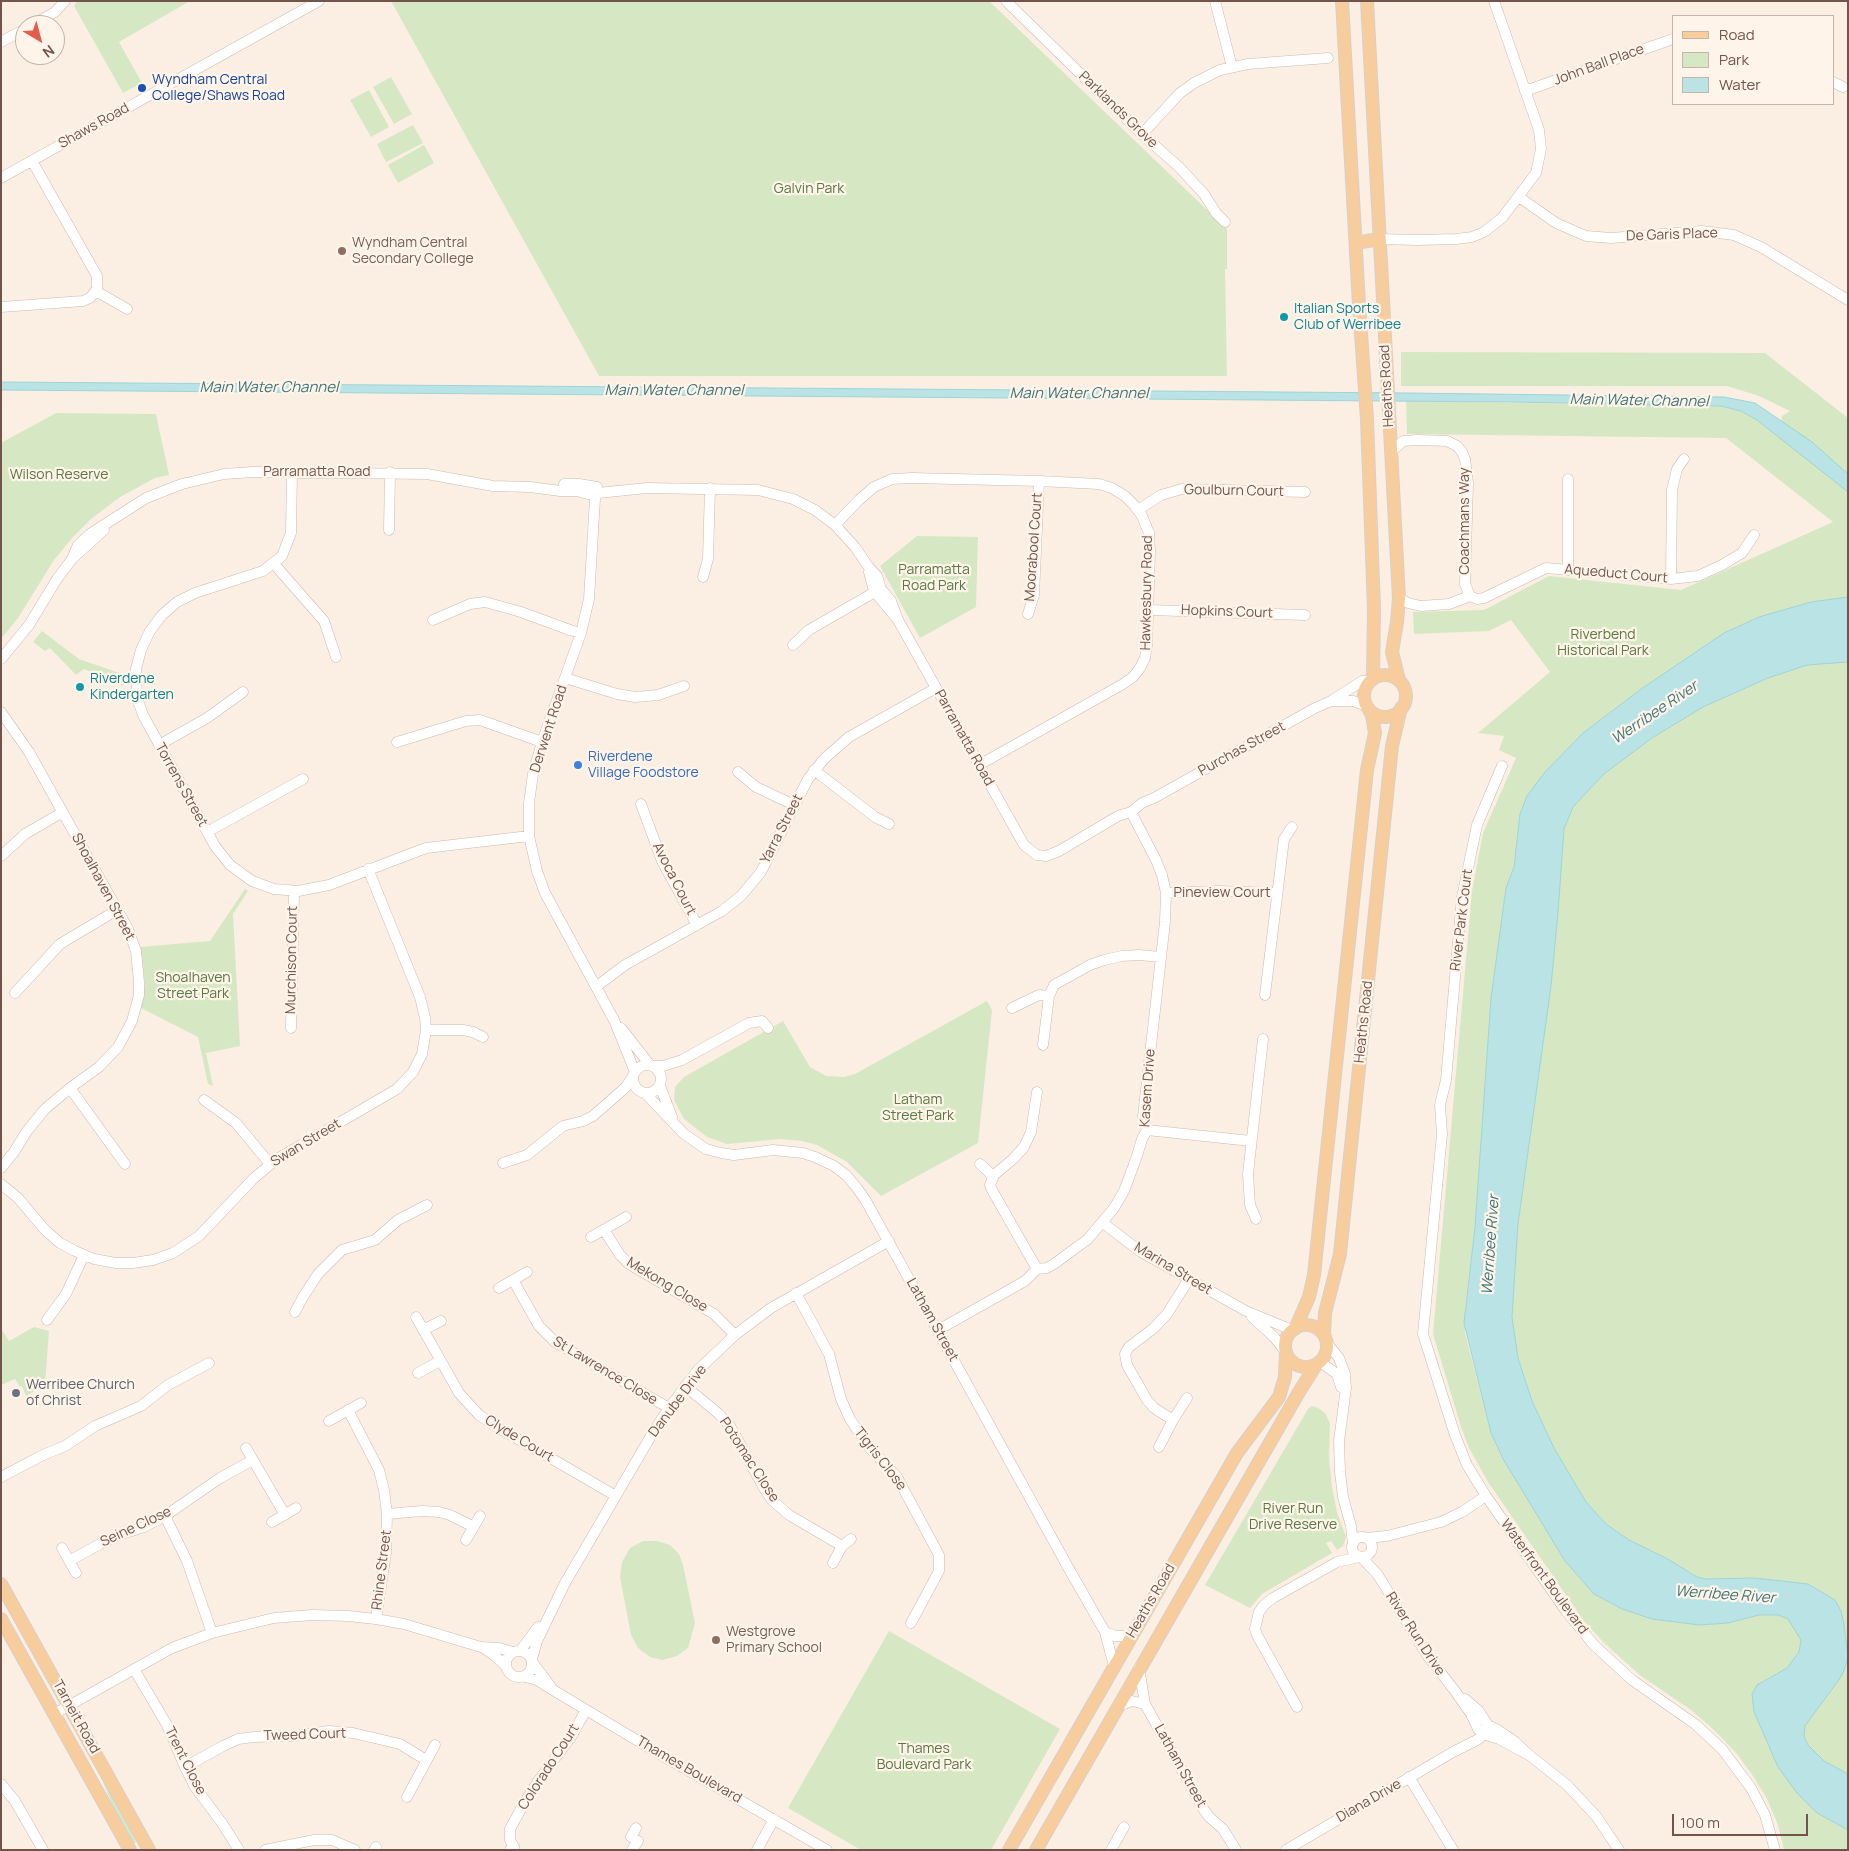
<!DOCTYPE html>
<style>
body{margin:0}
#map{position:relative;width:1849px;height:1851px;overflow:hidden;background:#fbefe3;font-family:Manrope,sans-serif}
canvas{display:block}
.frame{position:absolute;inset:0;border:2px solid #73544a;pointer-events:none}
.legend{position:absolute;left:1672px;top:15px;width:162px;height:90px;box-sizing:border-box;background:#fef4e9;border:1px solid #c6b4a9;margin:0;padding:6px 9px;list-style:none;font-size:15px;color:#73544a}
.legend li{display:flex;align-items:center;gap:10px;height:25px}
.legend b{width:25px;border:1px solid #c6b4a9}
.north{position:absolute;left:15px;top:15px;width:50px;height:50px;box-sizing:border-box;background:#fef4e9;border:1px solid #c6b4a9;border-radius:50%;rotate:143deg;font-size:14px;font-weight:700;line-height:20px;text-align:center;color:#73544a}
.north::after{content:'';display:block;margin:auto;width:18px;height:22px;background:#e25d4c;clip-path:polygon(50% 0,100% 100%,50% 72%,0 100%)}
.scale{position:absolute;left:1672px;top:1814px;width:136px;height:22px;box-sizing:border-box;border:2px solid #73544a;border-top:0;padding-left:6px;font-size:15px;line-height:18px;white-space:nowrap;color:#73544a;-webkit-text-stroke:4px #fef4e9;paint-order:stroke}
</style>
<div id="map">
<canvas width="1849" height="1851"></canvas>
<div class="frame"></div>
<ul class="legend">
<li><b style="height:6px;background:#f8cd9e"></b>Road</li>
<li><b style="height:14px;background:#d6e8c3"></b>Park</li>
<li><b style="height:14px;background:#b9e3e4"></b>Water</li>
</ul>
<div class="north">N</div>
<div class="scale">100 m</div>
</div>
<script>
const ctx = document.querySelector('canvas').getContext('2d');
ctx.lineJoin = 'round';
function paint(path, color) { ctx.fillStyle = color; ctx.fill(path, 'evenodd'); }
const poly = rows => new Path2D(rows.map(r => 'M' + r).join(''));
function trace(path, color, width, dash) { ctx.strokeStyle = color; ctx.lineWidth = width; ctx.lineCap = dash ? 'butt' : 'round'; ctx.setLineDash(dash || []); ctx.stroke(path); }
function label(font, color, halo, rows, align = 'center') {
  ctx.font = font + ' Manrope,sans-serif'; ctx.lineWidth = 4.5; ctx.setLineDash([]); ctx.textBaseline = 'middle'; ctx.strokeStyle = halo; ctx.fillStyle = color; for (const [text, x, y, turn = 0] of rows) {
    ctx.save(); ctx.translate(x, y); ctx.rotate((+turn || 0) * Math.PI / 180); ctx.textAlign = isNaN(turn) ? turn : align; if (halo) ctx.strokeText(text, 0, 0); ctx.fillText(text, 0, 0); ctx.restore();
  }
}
const green = poly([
 [77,1,190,1,119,42,142,83,123,93,74,6],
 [391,1,989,1,1227,229,1227,269,1225,269,1227,376,599,376],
 [391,77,412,114,394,124,373,87],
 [369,90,389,127,371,137,350,100],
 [413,125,423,143,386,162,377,144],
 [424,145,434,163,398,183,388,165],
 [1401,352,1765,353,1848,418,1848,597,1811,602,1760,617,1724,633,1644,687,1583,733,1545,772,1527,797,1520,814,1514,867,1506,888,1491,998,1475,1227,1465,1309,1465,1333,1491,1433,1503,1459,1565,1561,1594,1594,1622,1609,1652,1619,1700,1625,1728,1623,1759,1615,1778,1615,1788,1619,1797,1630,1801,1640,1799,1652,1787,1668,1763,1681,1754,1712,1778,1767,1817,1813,1848,1830,1848,1850,1784,1850,1778,1825,1767,1799,1753,1776,1737,1754,1714,1730,1691,1710,1641,1676,1603,1642,1584,1621,1488,1482,1469,1448,1461,1427,1433,1334,1472,891,1483,833,1516,758,1499,750,1504,736,1478,733,1550,672,1511,620,1489,631,1414,634,1413,612,1484,610,1549,576,1681,590,1833,522,1726,438,1407,434,1406,401,1721,406,1741,411,1757,420,1779,437,1782,416,1790,411,1759,396,1727,386,1401,386],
 [56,413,156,414,169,475,155,478,120,497,91,519,73,537,54,560,18,618,1,639,1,443],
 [917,536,978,537,976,607,920,638,880,566],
 [42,631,79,659,122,674,123,686,84,669,76,675,50,648,45,651,33,642],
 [1838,661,1848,662,1848,1652,1841,1611,1834,1600,1808,1584,1755,1578,1705,1579,1697,1577,1666,1558,1629,1540,1606,1524,1586,1502,1554,1448,1532,1401,1518,1358,1512,1317,1518,1224,1551,986,1558,913,1564,829,1573,807,1604,774,1652,738,1703,707,1768,678,1807,665],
 [245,889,248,891,233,914,240,1046,206,1053,213,1086,208,1084,198,1037,141,1008,145,984,140,947,210,941],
 [987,1001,992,1010,978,1143,881,1196,847,1162,817,1145,802,1141,780,1139,727,1144,707,1137,684,1119,674,1100,675,1087,684,1077,783,1021,810,1067,826,1076,844,1077,855,1074],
 [34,1327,49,1331,45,1385,26,1396,22,1386,20,1387,15,1379,1,1385,1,1329,9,1341],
 [1312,1406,1318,1408,1325,1413,1330,1423,1329,1459,1332,1487,1337,1512,1346,1537,1343,1546,1337,1550,1331,1541,1326,1543,1332,1553,1262,1594,1250,1608,1205,1585,1308,1409],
 [643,1541,657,1541,670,1545,679,1554,683,1565,695,1623,688,1648,677,1656,662,1660,650,1657,638,1648,631,1635,620,1577,622,1562,630,1548],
 [889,1631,1060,1729,991,1850,861,1850,788,1808],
 [1848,1658,1848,1774,1824,1761,1808,1745,1804,1736,1805,1726,1838,1681],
 [106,1781,125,1815,136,1842,133,1844,115,1812,103,1782]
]);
const water = poly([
 [1,382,1408,393,1724,397,1755,403,1812,442,1848,474,1848,492,1757,420,1741,411,1721,406,1513,402,1,390,1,382],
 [1848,597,1848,662,1807,665,1768,678,1703,707,1652,738,1604,774,1573,807,1564,829,1558,913,1551,986,1518,1224,1512,1317,1518,1358,1532,1401,1554,1448,1586,1502,1606,1524,1629,1540,1666,1558,1697,1577,1705,1579,1755,1578,1808,1584,1835,1600,1841,1611,1844,1624,1848,1658,1843,1673,1838,1681,1805,1726,1804,1736,1808,1745,1824,1761,1848,1774,1848,1830,1817,1813,1797,1793,1778,1767,1754,1712,1752,1694,1757,1685,1787,1668,1799,1652,1801,1640,1788,1619,1778,1615,1759,1615,1728,1623,1700,1625,1652,1619,1622,1609,1594,1594,1565,1561,1503,1459,1491,1433,1464,1323,1475,1227,1491,998,1506,888,1514,867,1520,814,1527,796,1545,772,1583,733,1644,687,1724,633,1759,617,1811,602,1848,597]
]);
const minor = poly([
 [1006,1,1142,134,1179,167,1204,194,1216,213,1225,222],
 [1215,1,1232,67],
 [32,25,55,12,65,1],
 [1,42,25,29],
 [1833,82,1843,87],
 [1525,91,1673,39],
 [1142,134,1180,93,1194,83,1220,70,1248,64,1328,58],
 [1,178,319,1],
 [1519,197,1556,223,1586,236,1611,238,1702,231,1734,235,1761,247,1848,300],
 [1379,239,1418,240,1456,239,1472,237,1484,232,1502,218,1536,173,1541,149,1539,130,1494,1],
 [96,291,127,309],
 [1,307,83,301,90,298,97,289,97,276,32,161],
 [1391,452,1403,441,1418,440,1447,441,1457,446,1462,452,1465,459,1468,483,1465,584,1470,596],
 [292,472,291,533,282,556,263,571,195,593,177,602,162,615,150,631,141,650,136,669,137,698,143,715,215,846,230,865,252,881,274,889,298,891,329,885,426,848,529,836],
 [1568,479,1568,570],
 [564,484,579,484,597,487],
 [591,487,595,499,589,599,581,633,542,742,533,774,529,803,529,836,537,871,545,893,614,1020,635,1072],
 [1138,510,1161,495,1182,489,1305,492],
 [835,525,859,500,874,487,892,479,912,478,1039,481,1099,484,1112,488,1125,496,1134,505,1142,516,1149,533,1150,551,1147,645,1145,658,1140,668,1133,677,1123,684,979,765],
 [389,530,390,472],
 [72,559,78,545,90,534,146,498,182,484,224,474,253,472,427,474,493,486,530,487,560,491,577,491,588,494,647,488,758,490,793,499,815,510,835,525,855,547,868,566,877,576,881,589,891,601,898,620],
 [274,564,324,621,336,657],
 [869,572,874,591,898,620,1024,845,1037,855,1046,856,1059,851,1118,816,1131,812,1142,803,1154,798,1315,708,1331,701,1362,681,1370,681],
 [703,577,708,559,710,488],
 [1671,579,1672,490,1677,469,1684,459],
 [1470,596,1477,599,1484,598,1546,568,1671,579,1698,576,1722,565,1742,553,1754,535],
 [1399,598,1408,603,1421,606,1449,604,1470,596],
 [1149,610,1305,615],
 [1028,614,1034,595,1039,481],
 [433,620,470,604,485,602,521,612,570,630,581,633],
 [793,645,809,630,880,589],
 [1,659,29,625,57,579,72,559,104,530],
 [565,678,617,694,635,697,658,695,684,686],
 [1332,701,1353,701,1367,706],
 [1,712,29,752,128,929,136,951,139,982,139,995,132,1021,118,1047,99,1067,70,1088,45,1109,27,1131,14,1152,1,1168],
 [397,742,466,721,480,720,542,742],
 [159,745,207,718,243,692],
 [1502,766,1477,825,1462,897,1446,1080,1440,1105,1442,1134,1423,1334,1455,1435,1467,1465,1486,1496,1566,1611,1594,1645,1632,1680,1695,1724,1722,1749,1751,1788,1765,1815,1775,1850],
 [814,770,875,817,889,824],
 [738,772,756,787,794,805],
 [641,804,662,861,697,925],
 [207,832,303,779],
 [1,856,25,834,63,812],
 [1166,893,1218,891,1277,893],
 [597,986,625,965,722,911,741,896,761,872,808,779,824,759,849,737,936,688],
 [15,993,60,944,117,910],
 [1265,995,1284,839,1292,827],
 [1012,1008,1039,995,1049,996],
 [291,1028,294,891],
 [621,1028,650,1065],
 [426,1030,463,1030,473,1032,483,1037],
 [1043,1045,1049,996,1054,985,1090,965,1104,960,1122,956,1139,955,1160,957],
 '633 1079a14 14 0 1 1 28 0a14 14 0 1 1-28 0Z',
 [654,1066,663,1066,682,1060,749,1023,762,1021,768,1028],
 [660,1086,672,1117],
 [70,1088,125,1164],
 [645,1093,684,1134,706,1149,721,1153,734,1155,773,1150,803,1153,815,1157,834,1166,846,1175,857,1188,866,1201,1069,1569,1105,1632,1114,1666],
 [204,1100,236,1123,270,1164],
 [1147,1130,1251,1141],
 [503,1163,527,1155,563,1126,583,1121,593,1116,626,1087,633,1076],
 [980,1164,993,1176],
 [1,1184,18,1198,45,1230,60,1243,75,1251,94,1259,116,1263,133,1263,153,1260,173,1253,199,1236,254,1178,277,1159,397,1089,413,1072,422,1054,426,1030,425,1018,420,997,368,869],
 [1256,1219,1250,1205,1248,1174,1263,1039],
 [1103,1223,1141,1252,1189,1279,1246,1311,1292,1330],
 [604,1230,620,1255,629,1264,714,1314,735,1335],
 [591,1237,626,1217],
 [1037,1269,992,1190,990,1185,994,1175,1013,1159,1024,1147,1031,1132,1037,1092],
 [513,1280,539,1326,555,1342,669,1408],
 [499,1288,527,1272],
 [796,1293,829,1354,841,1399,850,1419,868,1446,897,1477,939,1555,939,1571,911,1623],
 [295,1312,303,1297,318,1274,342,1250,375,1240,398,1220,427,1205],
 [416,1317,459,1393,479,1415,497,1427,616,1496],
 [1252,1317,1274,1337,1285,1351],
 [47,1320,66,1294,84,1255],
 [423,1330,441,1321],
 [938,1330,1025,1281,1037,1269,1047,1268,1054,1264,1088,1239,1114,1208,1124,1191,1137,1156,1142,1139,1147,1130,1143,1116,1165,922,1166,893,1162,875,1156,860,1131,812],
 [1327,1343,1339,1358,1345,1374,1346,1388,1339,1441,1340,1472,1343,1497,1351,1526,1353,1544],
 [1320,1362,1337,1374,1341,1387],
 [418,1373,440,1361],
 [685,1386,719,1414,730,1426,764,1488,772,1500,789,1515,842,1546],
 [348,1410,379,1470,384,1490,387,1514,386,1553,376,1619],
 [1173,1420,1154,1408,1147,1400,1127,1365,1125,1354,1129,1347,1154,1328,1167,1314,1189,1279],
 [329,1421,361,1403],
 [1159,1447,1173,1420,1187,1398],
 [246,1448,285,1515],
 [1,1477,43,1455,65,1446,95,1426,141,1406,168,1385,209,1363],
 [387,1514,422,1511,439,1512,450,1515,474,1527],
 [165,1516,187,1561,212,1633],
 [272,1522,296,1508],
 '1352 1547a10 10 0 1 1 20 0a10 10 0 1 1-20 0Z',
 [1366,1538,1387,1536,1441,1522,1462,1512,1486,1496],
 [466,1540,480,1516],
 [62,1548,76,1573],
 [1362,1558,1378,1575,1427,1655,1455,1691,1471,1714,1478,1729,1483,1734,1499,1739,1529,1755],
 [69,1561,100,1544,119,1535,144,1527,165,1516,220,1478,253,1460],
 [833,1563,842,1546,851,1539],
 [1105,1632,1115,1636,1131,1636],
 [482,1647,495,1656,506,1666],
 '506 1664a13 13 0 1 1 26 0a13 13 0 1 1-26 0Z',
 [520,1651,538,1627],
 [532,1659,537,1641,565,1583,655,1429,669,1408,698,1370,735,1335,771,1308,889,1241],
 [533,1663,551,1687],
 [1139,1668,1145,1704,1204,1810,1209,1817,1223,1829,1236,1850],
 [134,1669,167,1725,185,1767,195,1787,222,1823,239,1850],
 [525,1677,537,1680,553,1690,668,1759,827,1850],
 [1465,1699,1478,1710,1488,1725,1498,1730,1514,1741,1529,1755,1567,1785,1596,1816,1619,1850],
 [1118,1706,1132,1701,1145,1704],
 [1297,1707,1257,1635,1255,1629,1259,1612,1264,1605,1273,1598,1337,1562,1359,1557],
 [54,1714,172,1648,212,1633,274,1618,312,1615,348,1616,376,1619,404,1624,481,1647,499,1648,513,1652],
 [185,1767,223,1746,238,1739,254,1737,295,1736,329,1731,353,1733,400,1744,426,1760],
 [1409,1777,1453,1850],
 [1,1784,15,1801,43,1850],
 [407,1797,435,1745],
 [265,1850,314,1840,332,1840,355,1850],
 [374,1850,376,1847],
 [510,1850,514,1847,510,1840,510,1829,522,1807,538,1781,571,1737,586,1710],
 [632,1850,638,1841,631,1837,636,1828],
 [757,1850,774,1819],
 [1111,1850,1124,1827],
 [1286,1850,1453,1752,1477,1740,1481,1737,1488,1725]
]);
const major = poly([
 [1342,1,1359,305,1367,419,1374,609,1373,679],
 [1367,1,1399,598,1397,622,1392,652,1399,680],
 [1356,243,1379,239],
 '1364 696a21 21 0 1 1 42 0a21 21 0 1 1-42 0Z',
 '1285 1346a21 21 0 1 1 42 0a21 21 0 1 1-42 0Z',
 [1295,1329,1309,1297,1314,1275,1367,770,1375,733,1372,715,1368,708],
 [1324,1335,1325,1313,1340,1254,1392,746,1401,708],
 [1,1584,149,1850],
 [1,1619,130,1850],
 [1009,1850,1237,1453,1279,1397,1285,1377,1286,1352],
 [1036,1850,1299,1392,1316,1365]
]);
const markers = [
 [142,88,5,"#1a4fb4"],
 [342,251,5,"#8d6e63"],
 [1284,317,5,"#0f9aa8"],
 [80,687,5,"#0f9aa8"],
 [578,765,5,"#3f7fe0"],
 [16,1393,5,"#6b7280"],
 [716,1640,5,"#8d6e63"]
];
const streetNames = [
 ["John Ball Place",1599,65,-20],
 ["Parklands Grove",1118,110,44],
 ["Shaws Road",94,126,-29],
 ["De Garis Place",1672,235,-2],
 ["Heaths Road",1387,386,-93],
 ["Parramatta Road",317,472],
 ["Goulburn Court",1234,491,1],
 ["Coachmans Way",1465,521,-90],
 ["Moorabool Court",1034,547,-86],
 ["Aqueduct Court",1616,574,5],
 ["Hawkesbury Road",1147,593,-89],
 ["Hopkins Court",1227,612,2],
 ["Derwent Road",549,729,-72],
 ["Parramatta Road",964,738,61],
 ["Purchas Street",1242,749,-29],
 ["Torrens Street",181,785,61],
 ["Yarra Street",782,829,-63],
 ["Avoca Court",674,879,63],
 ["Shoalhaven Street",103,887,62],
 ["Pineview Court",1222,893],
 ["River Park Court",1462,920,-83],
 ["Murchison Court",292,960,-89],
 ["Heaths Road",1364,1022,-84],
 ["Kasem Drive",1148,1088,-86],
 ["Swan Street",306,1143,-31],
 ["Marina Street",1173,1269,31],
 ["Mekong Close",667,1285,31],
 ["Latham Street",932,1320,61],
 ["St Lawrence Close",605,1371,31],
 ["Danube Drive",678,1401,-53],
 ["Clyde Court",519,1439,31],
 ["Tigris Close",880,1459,52],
 ["Potomac Close",749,1460,57],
 ["Seine Close",136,1527,-25],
 ["Rhine Street",382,1570,-83],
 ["Waterfront Boulevard",1544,1577,54],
 ["Heaths Road",1151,1601,-60],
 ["River Run Drive",1415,1634,57],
 ["Tarneit Road",76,1717,61],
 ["Tweed Court",305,1735,-2],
 ["Trent Close",185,1761,63],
 ["Latham Street",1180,1766,61],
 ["Colorado Court",549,1767,-57],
 ["Thames Boulevard",689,1770,30],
 ["Diana Drive",1369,1801,-30]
];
const transitNames = [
 ["Wyndham Central",152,80],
 ["College/Shaws Road",152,96]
];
const parkNames = [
 ["Galvin Park",809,189],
 ["Wilson Reserve",59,475],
 ["Parramatta",934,570],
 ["Road Park",934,586],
 ["Riverbend",1603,635],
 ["Historical Park",1603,651],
 ["Shoalhaven",193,978],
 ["Street Park",193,994],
 ["Latham",918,1100],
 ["Street Park",918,1116],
 ["River Run",1293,1509],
 ["Drive Reserve",1293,1525],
 ["Thames",924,1749],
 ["Boulevard Park",924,1765]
];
const educationNames = [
 ["Wyndham Central",352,243],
 ["Secondary College",352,259],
 ["Westgrove",726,1632],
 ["Primary School",726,1648]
];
const cultureNames = [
 ["Italian Sports",1294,309],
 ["Club of Werribee",1294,325],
 ["Riverdene",90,679],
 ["Kindergarten",90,695]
];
const shopNames = [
 ["Riverdene",588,757],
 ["Village Foodstore",588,773]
];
const worshipNames = [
 ["Werribee Church",26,1385],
 ["of Christ",26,1401]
];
const waterNames = [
 ["Main Water Channel",269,388],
 ["Main Water Channel",674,391],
 ["Main Water Channel",1079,394],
 ["Main Water Channel",1639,401,1],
 ["Werribee River",1655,713,-34],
 ["Werribee River",1491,1245,-86],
 ["Werribee River",1725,1595,4]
];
paint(green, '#d6e8c3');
paint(water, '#b9e3e4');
trace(water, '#9fd3d6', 1);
trace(minor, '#ceb8ad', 11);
trace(major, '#d8cfcc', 14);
trace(minor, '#fff', 10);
trace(major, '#f8cd9e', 12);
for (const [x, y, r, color] of markers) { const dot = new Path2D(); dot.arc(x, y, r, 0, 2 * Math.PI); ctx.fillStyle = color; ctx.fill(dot); trace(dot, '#fef4e9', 2); }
label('14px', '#73544a', '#fef4e9', streetNames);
label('14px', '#164399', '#fef4e9', transitNames, 'left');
label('14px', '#587842', '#fef4e9', parkNames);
label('14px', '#785e54', '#fef4e9', educationNames, 'left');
label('14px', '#0d838f', '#fef4e9', cultureNames, 'left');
label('14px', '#366cbe', '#fef4e9', shopNames, 'left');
label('14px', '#5b616d', '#fef4e9', worshipNames, 'left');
label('italic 15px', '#3f7578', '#fef4e9', waterNames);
</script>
